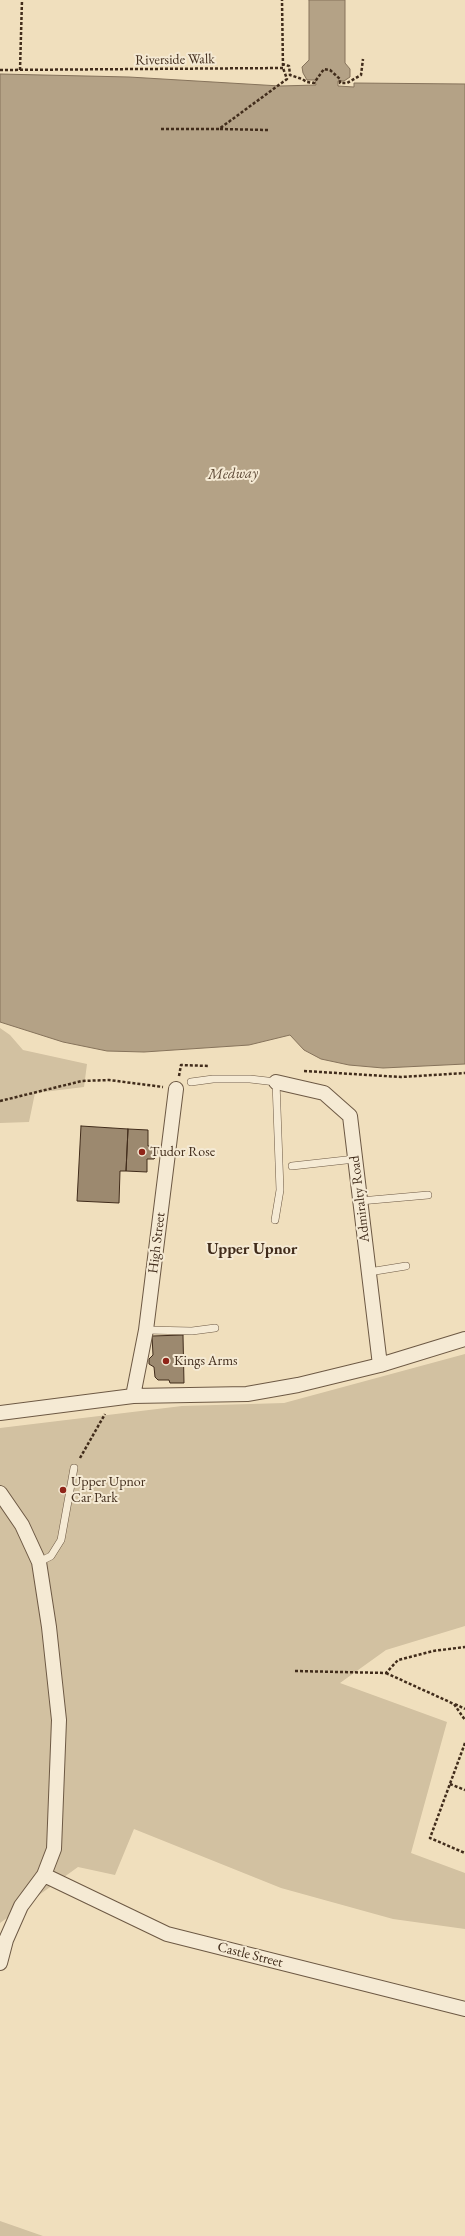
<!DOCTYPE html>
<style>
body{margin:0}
canvas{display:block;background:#f0dfbd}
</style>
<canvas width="465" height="2236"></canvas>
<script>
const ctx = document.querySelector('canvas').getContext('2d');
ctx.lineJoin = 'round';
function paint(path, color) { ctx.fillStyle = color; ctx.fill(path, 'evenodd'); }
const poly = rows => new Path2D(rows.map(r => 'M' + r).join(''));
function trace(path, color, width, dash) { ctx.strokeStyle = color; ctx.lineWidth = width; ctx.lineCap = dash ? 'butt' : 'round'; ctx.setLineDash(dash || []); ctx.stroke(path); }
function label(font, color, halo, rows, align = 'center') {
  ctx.font = font + ' "EB Garamond",serif'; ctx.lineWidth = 4; ctx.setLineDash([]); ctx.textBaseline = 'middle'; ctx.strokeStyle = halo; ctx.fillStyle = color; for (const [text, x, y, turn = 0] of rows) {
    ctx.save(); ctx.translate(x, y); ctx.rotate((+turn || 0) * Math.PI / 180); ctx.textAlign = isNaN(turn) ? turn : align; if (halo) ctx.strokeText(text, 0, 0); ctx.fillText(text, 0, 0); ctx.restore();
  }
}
const green = poly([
 [0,1028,10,1035,23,1050,87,1064,84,1087,35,1093,29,1122,0,1123],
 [465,1354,465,1626,386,1650,340,1683,447,1722,411,1853,465,1873,465,1929,393,1919,281,1888,134,1829,115,1875,78,1867,0,1923,0,1428,182,1406,284,1403],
 [0,2221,43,2236,0,2236]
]);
const water = poly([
 [309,0,345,0,345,63,350,69,350,77,344,81,338,81,338,86,354,87,354,83,465,84,465,1064,383,1068,349,1065,321,1059,304,1050,290,1035,249,1045,144,1052,107,1051,63,1042,0,1022,0,74,129,77,280,86,316,85,315,80,307,80,303,73,302,67,309,60,309,0]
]);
const building = poly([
 [81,1126,128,1129,126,1171,120,1171,119,1203,77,1201,81,1126],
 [128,1129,148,1130,148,1146,153,1146,157,1149,157,1155,154,1159,147,1159,147,1172,126,1171,128,1129],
 [183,1335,184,1383,170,1383,169,1380,158,1380,155,1377,154,1367,149,1364,149,1359,153,1355,152,1336,183,1335]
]);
const path = poly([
 [282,64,289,66,290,75,302,79,307,82,314,83,324,69,330,70,340,79,340,83,347,83,361,75,363,59],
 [0,70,283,68,282,0],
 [20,70,22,0],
 [161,129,219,129,287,79,283,68],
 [220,129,268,130],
 [304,1071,401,1077,465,1073],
 [179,1076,181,1065,209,1066],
 [0,1101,82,1081,109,1080,163,1087],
 [80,1458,105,1414],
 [295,1671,386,1673,398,1660,433,1651,465,1647],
 [386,1673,454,1704,465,1720],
 [455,1704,465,1709],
 [465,1743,430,1838,465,1853],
 [450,1784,465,1790]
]);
const service = poly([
 [191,1082,213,1079,250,1079,276,1082,280,1190,275,1220],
 [292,1166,355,1159],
 [360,1201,428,1195],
 [369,1272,406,1266],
 [146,1330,192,1331,215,1328],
 [39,1562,51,1556,61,1540,74,1468]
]);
const minor = poly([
 [276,1082,324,1093,350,1116,380,1365],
 [133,1396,146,1330,176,1089],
 [0,1413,133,1396,247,1394,298,1385,380,1365,465,1339],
 [0,1493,22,1525,39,1562,49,1627,59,1720,54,1849,44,1875,21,1906,6,1940,0,1963],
 [44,1875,167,1934,465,2009]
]);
const markers = [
 [142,1152,4,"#8f2418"],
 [166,1361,4,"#8f2418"],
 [63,1490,4,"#8f2418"]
];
const streetNames = [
 ["Riverside Walk",175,60,-1],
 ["Admiralty Road",360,1199,-97],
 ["High Street",157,1243,-83],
 ["Castle Street",250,1955,14]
];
const poiNames = [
 ["Tudor Rose",150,1152],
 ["Kings Arms",174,1361],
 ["Upper Upnor",71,1482],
 ["Car Park",71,1498]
];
const waterNames = [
 ["Medway",233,474,-2]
];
const quarterNames = [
 ["Upper Upnor",252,1250]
];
paint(green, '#d2c1a1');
paint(water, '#b4a286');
trace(water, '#86735b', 1);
paint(building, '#9c896f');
trace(building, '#412c1b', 1);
trace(service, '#6d5944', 8);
trace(minor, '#6d5944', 16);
trace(path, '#412c1b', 2.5, [3, 2]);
trace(service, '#f5ead4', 7);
trace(minor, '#f5ead4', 14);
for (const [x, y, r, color] of markers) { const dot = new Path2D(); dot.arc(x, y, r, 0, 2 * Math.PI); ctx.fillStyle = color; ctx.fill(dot); trace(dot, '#f5ead4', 1.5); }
label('14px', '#412c1b', '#f5ead4', streetNames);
label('14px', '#412c1b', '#f5ead4', poiNames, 'left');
label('italic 15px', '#5e4a36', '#f5ead4', waterNames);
label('bold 16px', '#412c1b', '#f5ead4', quarterNames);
</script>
